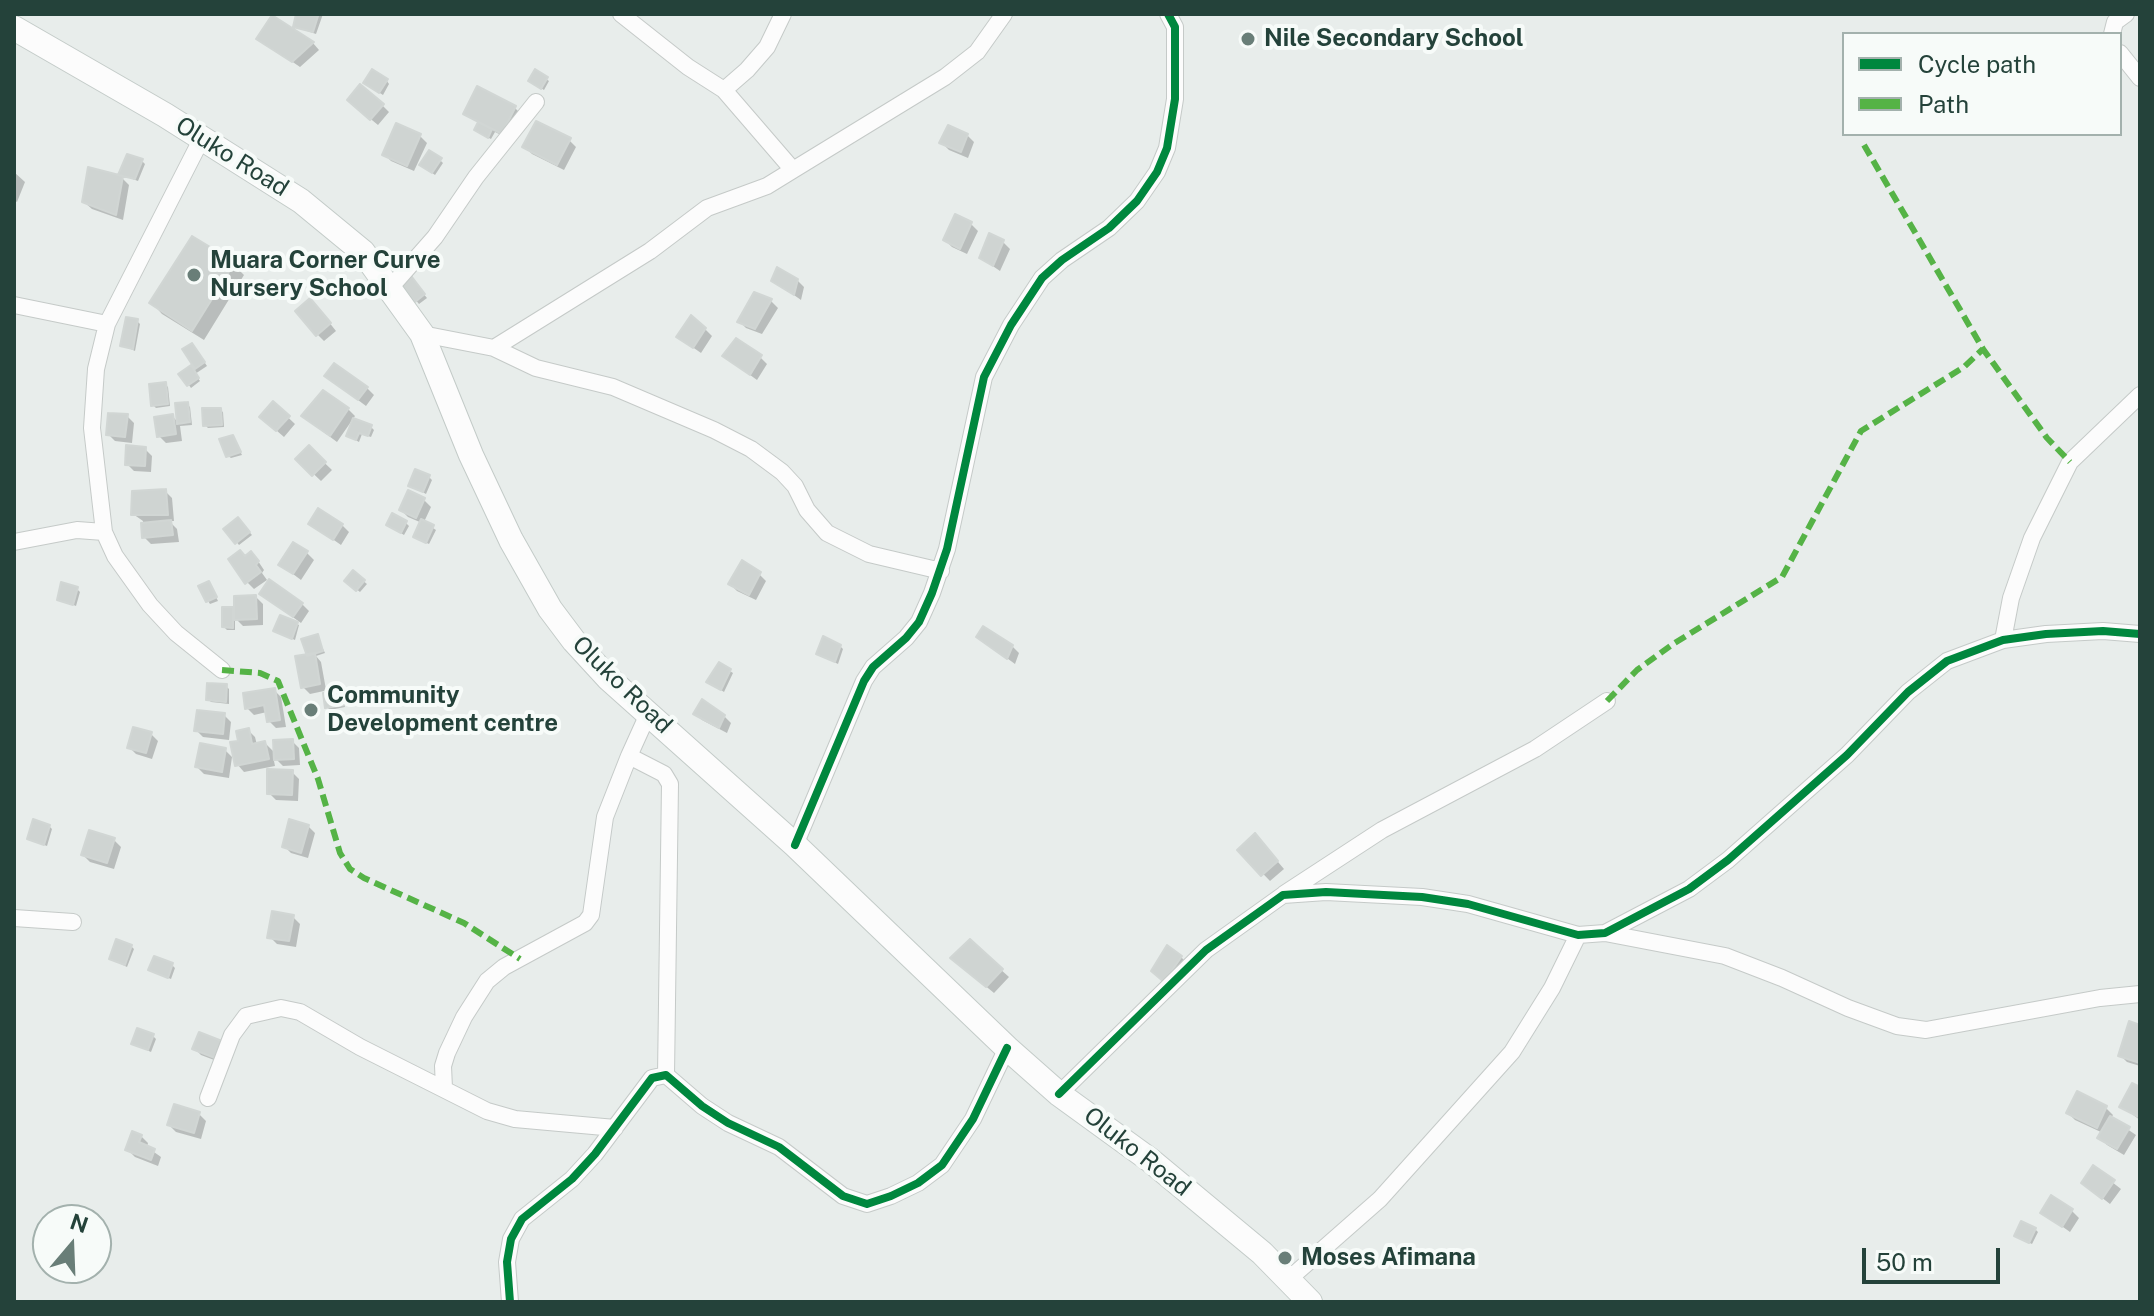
<!DOCTYPE html>
<style>
body{margin:0}
#map{position:relative;width:2154px;height:1316px;overflow:hidden;background:#e8edeb;font-family:"Public Sans",sans-serif}
canvas{display:block}
.frame{position:absolute;inset:0;border:16px solid #24423a;pointer-events:none}
.legend{position:absolute;left:1842px;top:32px;width:280px;height:104px;box-sizing:border-box;background:#f7fbf9;border:2px solid #a3b1ad;margin:0;padding:10px 14px;list-style:none;font-size:24px;color:#24423a}
.legend li{display:flex;align-items:center;gap:16px;height:40px}
.legend b{width:40px;border:2px solid #a3b1ad}
.north{position:absolute;left:32px;top:1204px;width:80px;height:80px;box-sizing:border-box;background:#f7fbf9;border:2px solid #a3b1ad;border-radius:50%;rotate:19deg;font-size:22px;font-weight:700;line-height:32px;text-align:center;color:#24423a}
.north::after{content:'';display:block;margin:auto;width:28px;height:36px;background:#697e78;clip-path:polygon(50% 0,100% 100%,50% 72%,0 100%)}
.scale{position:absolute;left:1862px;top:1248px;width:138px;height:36px;box-sizing:border-box;border:4px solid #24423a;border-top:0;padding-left:10px;font-size:24px;line-height:28px;white-space:nowrap;color:#24423a;-webkit-text-stroke:6px #f7fbf9;paint-order:stroke}
</style>
<div id="map">
<canvas width="2154" height="1316"></canvas>
<div class="frame"></div>
<ul class="legend">
<li><b style="height:10px;background:#00873e"></b>Cycle path</li>
<li><b style="height:10px;background:#55b346"></b>Path</li>
</ul>
<div class="north">N</div>
<div class="scale">50 m</div>
</div>
<script>
const ctx = document.querySelector('canvas').getContext('2d');
ctx.lineJoin = 'round';
function paint(path, color) { ctx.fillStyle = color; ctx.fill(path, 'evenodd'); }
const poly = rows => new Path2D(rows.map(r => 'M' + r).join(''));
function trace(path, color, width, dash) { ctx.strokeStyle = color; ctx.lineWidth = width; ctx.lineCap = dash ? 'butt' : 'round'; ctx.setLineDash(dash || []); ctx.stroke(path); }
function label(font, color, halo, rows, align = 'center') {
  ctx.font = font + ' "Public Sans",sans-serif'; ctx.lineWidth = 8; ctx.setLineDash([]); ctx.textBaseline = 'middle'; ctx.strokeStyle = halo; ctx.fillStyle = color; for (const [text, x, y, turn = 0] of rows) {
    ctx.save(); ctx.translate(x, y); ctx.rotate((+turn || 0) * Math.PI / 180); ctx.textAlign = isNaN(turn) ? turn : align; if (halo) ctx.strokeText(text, 0, 0); ctx.fillText(text, 0, 0); ctx.restore();
  }
}
const shadow = poly([
 [298,14,311,16,309,14,323,14,316,34,295,27],
 [259,39,313,43,319,50,300,67],
 [546,79,549,81,544,90,533,83],
 [387,81,389,84,383,95,369,86],
 [478,89,515,108,522,115,509,139,495,132,491,139,479,133,480,124,465,113],
 [382,105,389,112,378,125,356,107],
 [967,135,974,142,968,158,949,150,942,143],
 [420,136,427,143,414,171,391,161,384,154],
 [569,140,576,147,564,170,532,154,525,147],
 [440,160,443,163,435,175,424,167],
 [142,161,145,164,138,181,121,175],
 [14,172,25,182,17,202,14,200],
 [122,178,129,185,123,220,92,209,84,202],
 [971,224,978,231,967,254,952,247,945,240],
 [1003,242,1010,249,1000,271,981,258],
 [233,264,244,275,204,340,162,314,152,303],
 [412,280,427,298,419,304,404,286],
 [797,280,804,287,801,300,774,281],
 [771,301,778,308,762,334,746,328,739,321],
 [317,307,336,331,324,341,317,334],
 [137,321,140,324,135,351,122,345],
 [705,329,712,336,701,353,678,337],
 [195,348,207,366,195,374,200,381,191,388,181,374,195,365],
 [724,356,760,357,767,364,757,380],
 [326,376,367,388,374,395,366,406],
 [165,384,168,387,170,406,156,408,153,405],
 [187,404,190,407,192,425,180,426,182,441,166,443,159,436,172,416,179,423],
 [274,404,295,424,284,437,269,424],
 [348,409,355,416,337,442,310,422],
 [220,410,223,412,224,427,208,428,205,425],
 [127,416,134,423,132,443,115,441,108,434],
 [371,427,374,430,371,437,362,434,359,442,348,436],
 [233,437,242,455,231,458,228,456],
 [309,448,332,470,321,481,298,459],
 [145,449,152,456,151,472,134,471,127,464],
 [429,477,432,480,426,494,410,485],
 [165,491,172,498,174,521,169,521,177,529,179,542,151,544,144,537,143,521,133,514],
 [424,500,431,507,424,522,436,530,429,544,418,539,422,523,408,517,401,510],
 [238,520,252,535,239,545,226,529],
 [406,523,409,526,404,535,388,525],
 [311,524,342,525,349,532,341,545],
 [307,553,314,560,301,580,281,565],
 [245,558,258,561,264,570,262,573,267,580,254,589,247,582],
 [353,573,367,584,360,592,346,581],
 [759,574,766,581,756,600,737,591,730,584],
 [209,583,218,601,210,604,208,601],
 [77,589,80,592,76,606,59,599],
 [261,594,302,604,309,611,301,623],
 [256,597,263,604,263,625,243,626,235,618,235,630,227,630,224,627,232,609,236,613],
 [281,617,299,625,295,640,275,631],
 [317,636,325,653,316,656,321,662,327,695,341,692,345,707,330,710,327,707,324,691,310,694,303,687,309,656],
 [978,637,1012,646,1019,653,1015,664],
 [840,646,843,649,838,664,818,654],
 [730,671,733,673,724,692,712,684],
 [226,686,229,689,229,704,211,702,208,699],
 [274,690,281,697,286,727,276,728,269,721,267,712,254,715,247,708],
 [695,713,724,716,731,723,727,733,702,720],
 [224,715,231,722,229,740,203,737,196,730],
 [248,730,255,737,257,745,265,743,276,754,292,741,299,748,300,765,283,766,273,756,275,766,244,772,237,764,241,742],
 [151,734,158,741,152,759,136,754,129,747],
 [225,750,232,757,229,778,204,774,197,767],
 [292,772,299,779,298,801,276,800,269,793],
 [49,826,52,829,47,846,29,839],
 [308,826,315,833,308,858,291,853,284,846],
 [114,840,121,847,114,869,90,862,83,855],
 [1262,843,1284,869,1270,881,1240,850],
 [293,917,300,924,296,947,277,944,270,937],
 [970,942,1009,977,994,993,960,965],
 [131,946,134,949,127,967,111,959],
 [1181,957,1188,964,1172,987,1153,971],
 [172,965,175,968,171,979,150,970],
 [2140,1027,2140,1066,2127,1062,2120,1055],
 [200,1034,222,1063,201,1055,194,1048],
 [153,1036,156,1039,151,1052,133,1044],
 [2133,1086,2140,1089,2140,1120,2122,1107],
 [2078,1094,2106,1108,2113,1115,2111,1118,2136,1135,2124,1155,2107,1145,2100,1138,2103,1133,2075,1120,2068,1113],
 [199,1114,206,1121,201,1139,176,1132,169,1125],
 [141,1136,148,1143,147,1147,161,1157,158,1166,135,1157,128,1150],
 [2094,1168,2121,1189,2110,1204,2083,1183],
 [2072,1211,2079,1218,2070,1232,2042,1212],
 [2035,1229,2038,1232,2032,1244,2019,1238]
]);
const building = poly([
 [296,14,318,16,313,32,293,27,296,14],
 [272,15,314,42,292,62,256,39,272,15],
 [372,69,388,79,379,93,363,83,372,69],
 [535,69,548,77,541,89,528,81,535,69],
 [360,84,384,104,370,120,347,100,360,84],
 [477,86,516,106,502,134,463,114,477,86],
 [536,121,571,138,557,165,522,147,536,121],
 [478,122,492,129,488,138,474,130,478,122],
 [396,123,421,134,407,166,382,155,396,123],
 [948,125,968,134,961,152,939,143,948,125],
 [429,150,442,158,432,173,419,165,429,150],
 [127,154,143,159,135,179,118,175,127,154],
 [88,167,123,176,116,215,82,202,88,167],
 [955,214,972,222,960,249,943,240,955,214],
 [989,233,1004,240,993,266,979,258,989,233],
 [192,236,235,262,192,331,149,303,192,236],
 [777,267,798,279,794,295,771,281,777,267],
 [412,277,425,294,415,302,401,286,412,277],
 [754,292,772,299,755,329,737,322,754,292],
 [310,298,331,323,316,336,295,311,310,298],
 [691,315,706,328,693,348,676,337,691,315],
 [126,317,138,319,133,349,120,346,126,317],
 [736,338,762,355,750,375,722,356,736,338],
 [192,343,205,362,195,369,182,349,192,343],
 [334,363,368,387,358,400,324,376,334,363],
 [191,365,199,378,187,386,178,374,191,365],
 [166,382,168,404,151,406,149,384,166,382],
 [323,390,349,408,330,436,301,416,323,390],
 [273,401,290,416,276,431,259,417,273,401],
 [188,402,190,422,177,424,175,403,188,402],
 [202,408,221,408,222,425,203,426,202,408],
 [108,413,128,414,125,437,106,435,108,413],
 [173,414,176,434,157,437,154,417,173,414],
 [353,418,372,425,368,436,359,433,356,440,346,436,353,418],
 [233,435,241,452,226,457,219,439,233,435],
 [126,445,146,447,145,466,125,465,126,445],
 [309,445,326,462,312,476,295,459,309,445],
 [415,469,430,475,423,492,408,486,415,469],
 [166,489,168,515,131,515,132,491,166,489],
 [408,490,425,498,416,518,399,510,408,490],
 [318,508,343,524,333,540,308,524,318,508],
 [392,513,407,521,401,533,386,525,392,513],
 [238,517,250,532,235,544,223,529,238,517],
 [421,519,434,525,426,543,413,537,421,519],
 [171,520,173,535,142,538,141,523,171,520],
 [293,542,308,551,293,574,278,565,293,542],
 [240,550,245,556,251,551,259,561,256,565,261,572,245,584,228,559,240,550],
 [742,560,761,572,749,595,728,584,742,560],
 [353,570,365,580,356,591,344,581,353,570],
 [269,579,303,603,293,617,259,594,269,579],
 [209,581,217,597,206,602,198,586,209,581],
 [61,582,78,587,73,605,57,600,61,582],
 [256,595,257,619,234,620,234,596,256,595],
 [222,607,233,607,233,628,222,627,222,607],
 [280,615,298,622,292,639,273,631,280,615],
 [983,626,1013,645,1007,659,976,637,983,626],
 [318,634,323,651,307,656,301,639,318,634],
 [823,636,841,645,835,662,816,654,823,636],
 [315,653,320,684,301,688,295,656,315,653],
 [719,662,731,669,721,690,706,682,719,662],
 [207,683,227,684,226,702,206,700,207,683],
 [275,688,280,720,267,722,264,705,245,709,243,693,275,688],
 [342,690,344,705,325,708,323,693,342,690],
 [702,699,725,715,719,728,693,714,702,699],
 [197,710,225,713,223,734,194,731,197,710],
 [133,727,152,732,146,753,127,748,133,727],
 [249,728,252,744,265,741,269,759,235,766,230,742,238,741,236,731,249,728],
 [293,739,294,759,274,760,273,740,293,739],
 [200,743,226,748,222,772,195,767,200,743],
 [267,769,293,770,292,795,267,794,267,769],
 [33,819,50,825,44,845,27,839,33,819],
 [289,819,309,825,301,853,282,847,289,819],
 [89,830,115,838,107,863,81,855,89,830],
 [1255,833,1278,861,1261,876,1237,850,1255,833],
 [272,911,294,915,289,941,267,938,272,911],
 [116,939,132,945,125,965,109,959,116,939],
 [970,939,1003,969,986,987,950,958,970,939],
 [1167,945,1182,956,1164,982,1151,971,1167,945],
 [154,956,173,963,168,978,148,970,154,956],
 [2129,1021,2140,1025,2140,1063,2118,1056,2129,1021],
 [137,1028,154,1034,148,1050,131,1044,137,1028],
 [199,1032,222,1041,215,1058,192,1049,199,1032],
 [2132,1083,2140,1087,2139,1117,2119,1107,2132,1083],
 [2077,1091,2107,1106,2097,1128,2066,1113,2077,1091],
 [174,1104,200,1112,194,1133,167,1125,174,1104],
 [2110,1116,2130,1127,2117,1149,2097,1138,2110,1116],
 [132,1131,142,1135,139,1142,155,1149,151,1160,125,1150,132,1131],
 [2093,1165,2115,1180,2102,1199,2081,1183,2093,1165],
 [2051,1195,2073,1209,2062,1227,2040,1213,2051,1195],
 [2021,1221,2036,1228,2029,1243,2014,1236,2021,1221]
]);
const minor = poly([
 [2112,34,2115,22,2126,14],
 [2120,53,2140,78],
 [724,90,747,70,767,47,783,14],
 [793,170,945,77,977,52,1004,14],
 [390,288,435,237,476,177,536,102],
 [14,305,107,324],
 [422,334,494,348,650,251,707,208,767,186,793,170,724,90,688,67,621,14],
 [494,348,536,368,613,387,714,430,751,449,782,472,795,486,807,510,827,533,869,554,941,571],
 [104,532,92,428,96,369,107,324,202,138],
 [14,542,77,530,104,532,115,556,150,605,176,633,222,670],
 [2003,640,2011,598,2032,538,2070,462,2140,395],
 [648,714,629,756,664,774,670,784,666,1075],
 [795,845,864,681,873,667,906,638,919,622,932,593,947,549,984,377,1011,325,1042,278,1062,260,1109,228,1137,201,1157,172,1167,148,1175,99,1175,27,1168,14],
 [1284,894,1382,830,1535,749,1607,701],
 [14,918,73,922],
 [1605,933,1725,956,1782,978,1848,1008,1897,1026,1926,1030,2100,998,2140,994],
 [444,1088,443,1066,447,1053,464,1017,487,981,504,967,585,923,591,915,605,817,629,756],
 [1059,1094,1206,950,1283,895,1326,892,1422,897,1468,904,1578,935,1605,933,1689,889,1728,860,1847,755,1908,692,1947,661,2003,640,2046,634,2103,631,2140,634],
 [208,1098,232,1035,246,1016,281,1008,300,1012,360,1047,487,1111,515,1119,615,1128],
 [1289,1279,1380,1199,1512,1052,1552,988,1578,935],
 [510,1302,507,1262,511,1239,522,1219,572,1179,595,1154,652,1078,666,1075,702,1106,728,1123,779,1147,843,1196,867,1204,891,1196,918,1183,942,1165,973,1119,1007,1048]
]);
const secondary = poly([
 [14,28,165,115,301,201,363,252,422,334,471,455,511,540,550,609,574,641,608,678,795,845,1007,1048,1059,1094,1150,1160,1262,1253,1310,1302]
]);
const quiet = poly([
 [1864,145,1983,349,2047,438,2070,462],
 [222,670,260,673,278,681,318,779,340,853,350,869,364,878,464,923,520,959],
 [1607,701,1637,670,1673,644,1782,577,1861,431,1964,367,1983,349]
]);
const cycleway = poly([
 [795,845,864,681,873,667,906,638,919,622,932,593,947,549,984,377,1011,325,1042,278,1062,260,1109,228,1137,201,1157,172,1167,148,1175,99,1175,27,1168,14],
 [1059,1094,1206,950,1283,895,1326,892,1422,897,1468,904,1578,935,1605,933,1689,889,1728,860,1847,755,1908,692,1947,661,2003,640,2046,634,2103,631,2140,634],
 [510,1302,507,1262,511,1239,522,1219,572,1179,595,1154,652,1078,666,1075,702,1106,728,1123,779,1147,843,1196,867,1204,891,1196,918,1183,942,1165,973,1119,1007,1048]
]);
const markers = [
 [1248,39,8,"#697e78"],
 [194,275,8,"#697e78"],
 [311,710,8,"#697e78"],
 [1285,1258,8,"#697e78"]
];
const poiNames = [
 ["Nile Secondary School",1264,39],
 ["Muara Corner Curve",210,261],
 ["Nursery School",210,289],
 ["Community",327,696],
 ["Development centre",327,724],
 ["Moses Afimana",1301,1258]
];
const streetNames = [
 ["Oluko Road",232,157,32],
 ["Oluko Road",622,685,44],
 ["Oluko Road",1137,1152,38]
];
paint(shadow, '#0003');
paint(building, '#cfd4d2');
trace(building, '#d1d6d4', 2);
trace(minor, '#c5cac8', 18);
trace(secondary, '#c3cbc8', 26);
trace(minor, '#fcfcfc', 16);
trace(secondary, '#fcfcfc', 24);
trace(quiet, '#55b346', 6, [12, 6]);
trace(cycleway, '#00873e', 8);
for (const [x, y, r, color] of markers) { const dot = new Path2D(); dot.arc(x, y, r, 0, 2 * Math.PI); ctx.fillStyle = color; ctx.fill(dot); trace(dot, '#f7fbf9', 3); }
label('bold 24px', '#24423a', '#f7fbf9', poiNames, 'left');
label('24px', '#24423a', '#f7fbf9', streetNames);
</script>
